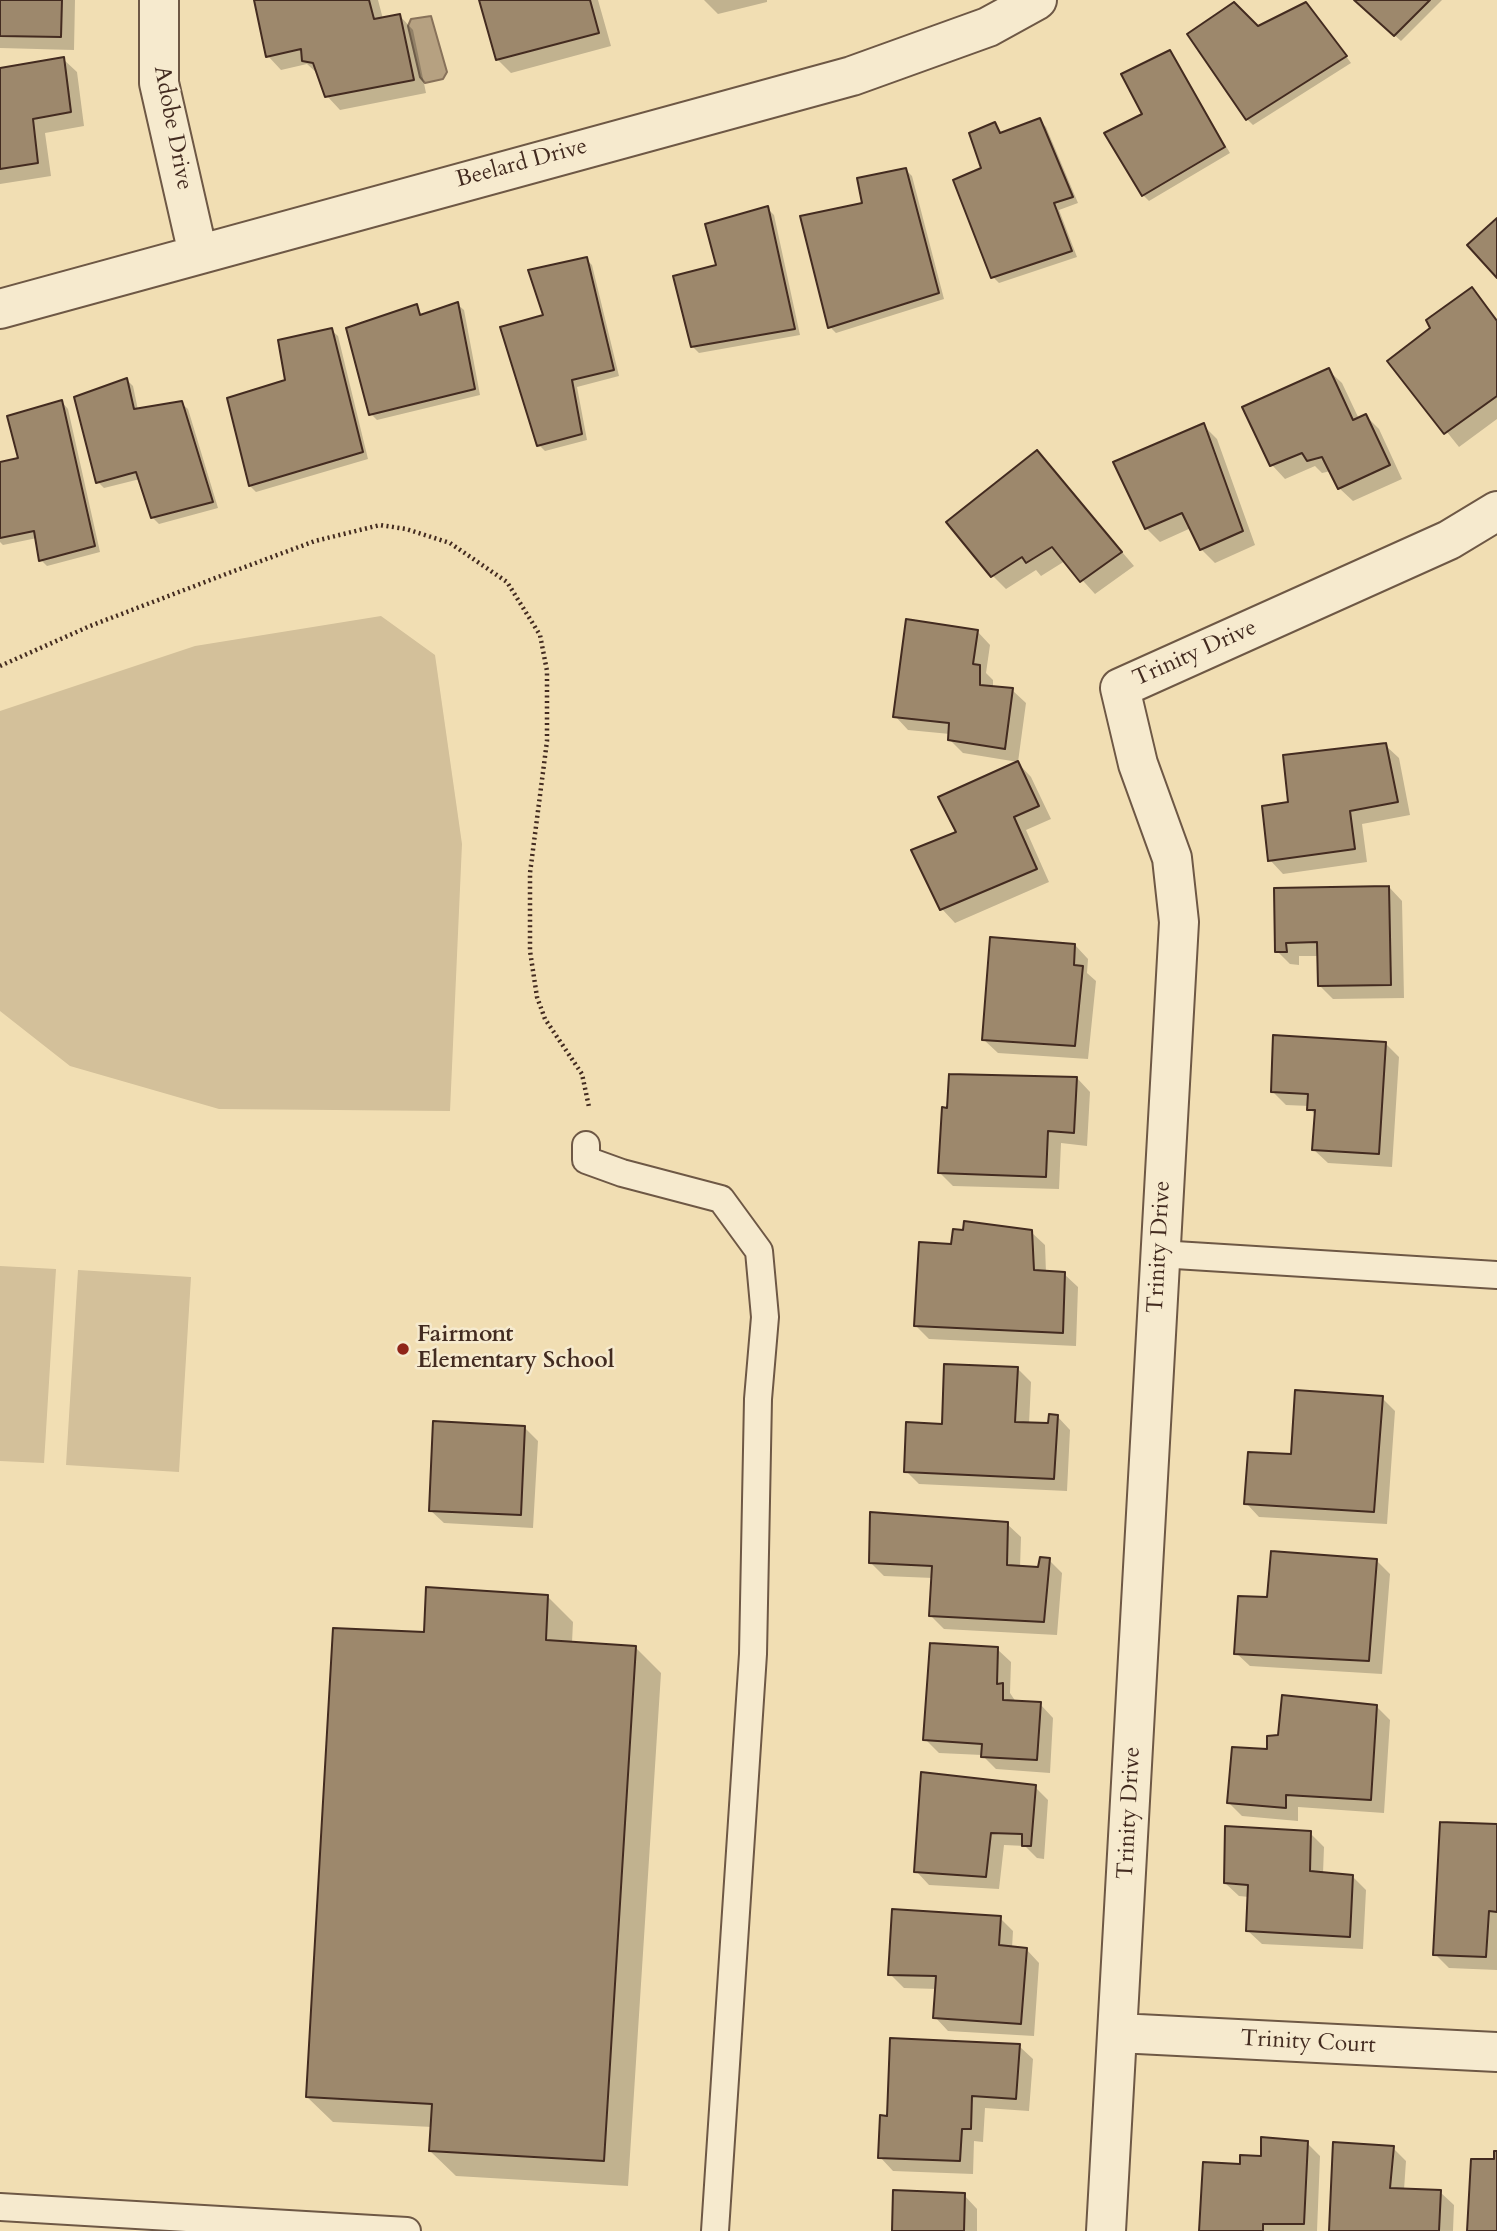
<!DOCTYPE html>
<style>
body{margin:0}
canvas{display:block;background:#f1deb3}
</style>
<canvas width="1497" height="2231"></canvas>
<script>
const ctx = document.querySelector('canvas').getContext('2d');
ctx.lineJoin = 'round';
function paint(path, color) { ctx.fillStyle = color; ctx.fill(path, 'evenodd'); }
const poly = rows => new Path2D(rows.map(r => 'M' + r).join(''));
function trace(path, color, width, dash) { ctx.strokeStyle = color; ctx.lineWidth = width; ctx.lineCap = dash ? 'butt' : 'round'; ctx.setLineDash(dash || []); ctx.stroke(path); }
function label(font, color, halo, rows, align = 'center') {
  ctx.font = font + ' Cardo,serif'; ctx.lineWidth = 5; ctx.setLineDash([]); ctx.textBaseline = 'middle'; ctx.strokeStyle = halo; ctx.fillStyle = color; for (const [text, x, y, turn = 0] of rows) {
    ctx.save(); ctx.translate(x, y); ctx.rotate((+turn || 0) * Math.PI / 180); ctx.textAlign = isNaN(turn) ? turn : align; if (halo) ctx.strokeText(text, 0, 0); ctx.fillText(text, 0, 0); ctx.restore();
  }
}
const green = poly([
 [381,616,435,655,462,844,450,1111,219,1109,70,1066,0,1011,0,711,195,646],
 [0,1266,56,1269,44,1463,0,1461],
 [78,1270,191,1277,179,1472,66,1465]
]);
const water = poly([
 [431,16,447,72,443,79,425,83,420,77,408,26,411,19,431,16]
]);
const shadow = poly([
 [0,0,75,0,74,50,0,48],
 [255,0,378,0,383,19,400,16,413,30,426,93,340,110,327,96,318,74,307,64,281,70,268,56],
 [481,0,598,0,611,46,511,73,497,59],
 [704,0,767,0,767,2,718,14],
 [1356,0,1442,0,1401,41],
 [1312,10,1351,63,1253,125,1247,119,1258,28],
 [1170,52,1230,153,1149,201,1143,195,1144,114],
 [63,59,77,72,84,126,45,133,51,176,0,184,0,69],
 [1039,120,1046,127,1078,203,1059,210,1077,257,999,283,993,277,983,169,995,124,1003,134],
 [906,170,912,176,944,299,836,333,830,327,864,204],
 [767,208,774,215,800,335,699,353,692,346,718,266],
 [586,259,592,265,619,376,577,387,587,440,545,451,539,445,545,316],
 [1472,289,1497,319,1497,419,1459,447,1390,361,1433,328],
 [457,304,464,310,480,395,377,420,371,414,416,306,423,316],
 [331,330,338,336,368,459,256,492,250,486,287,381],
 [1328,370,1342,383,1359,419,1366,416,1379,429,1402,479,1353,501,1339,488,1331,471,1322,473,1315,466,1285,479,1272,465],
 [127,380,133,386,138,410,181,403,188,409,218,508,159,524,152,517,140,479,104,488,98,482],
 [62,402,68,409,100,552,47,566,41,560,37,538,3,545,0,542,0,464,20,459],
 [1204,426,1217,439,1255,545,1215,563,1201,549,1191,528,1160,542,1146,528],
 [1037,452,1134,566,1095,594,1065,561,1041,576,1036,570,1006,589,993,576],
 [977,631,990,645,986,673,993,680,993,688,1012,690,1026,703,1018,762,963,753,950,740,950,734,908,730,895,716],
 [1385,745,1399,758,1410,815,1362,824,1367,862,1283,874,1270,860,1290,803],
 [1018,763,1031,777,1051,819,1026,830,1049,882,955,923,942,909,913,851,958,833],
 [1389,887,1402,901,1404,998,1333,999,1319,985,1319,956,1299,956,1299,965,1290,964,1277,951,1276,889],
 [1075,945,1088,959,1087,973,1096,981,1088,1059,998,1053,984,1040],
 [1386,1044,1399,1057,1392,1167,1328,1163,1314,1150,1316,1117,1309,1106,1286,1105,1273,1092],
 [1077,1078,1090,1092,1087,1146,1061,1143,1059,1189,953,1186,940,1173],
 [1031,1232,1045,1245,1046,1273,1064,1274,1078,1287,1076,1346,929,1339,916,1326,949,1246],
 [1018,1369,1031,1382,1029,1424,1050,1425,1057,1416,1070,1430,1067,1491,919,1484,906,1471,943,1426],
 [1382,1398,1395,1411,1387,1524,1259,1517,1246,1503,1293,1456],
 [525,1428,538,1441,533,1528,444,1523,430,1510],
 [1007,1524,1021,1537,1020,1568,1040,1569,1049,1560,1062,1573,1057,1635,944,1629,931,1616,933,1578,884,1576,870,1562],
 [1376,1560,1390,1574,1382,1674,1250,1666,1236,1653,1269,1599],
 [547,1596,573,1622,572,1643,636,1648,661,1673,628,2186,456,2176,430,2151,432,2127,333,2122,307,2097,426,1634],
 [997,1649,1011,1662,1010,1693,1016,1702,1040,1704,1053,1718,1050,1773,996,1769,982,1755,939,1753,925,1739],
 [1376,1706,1390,1720,1384,1813,1298,1807,1298,1821,1242,1816,1229,1803,1268,1751],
 [1035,1787,1048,1800,1044,1859,1037,1858,1025,1846,1004,1845,999,1889,929,1885,916,1871],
 [1497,1826,1497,1970,1449,1968,1435,1954],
 [1310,1833,1324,1847,1323,1874,1352,1876,1366,1890,1363,1949,1262,1944,1248,1931,1249,1897,1239,1896,1225,1883],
 [1000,1918,1013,1931,1012,1948,1026,1949,1039,1963,1034,2036,948,2031,935,2017,937,1989,904,1988,890,1974],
 [1019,2046,1033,2059,1029,2111,985,2108,983,2142,974,2141,973,2174,893,2171,880,2157,888,2119],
 [1307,2143,1320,2156,1317,2231,1201,2231,1242,2166],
 [1393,2148,1406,2161,1404,2190,1440,2192,1454,2205,1453,2231,1331,2231],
 [964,2195,977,2209,977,2231,893,2231]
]);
const building = poly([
 [0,0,62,0,61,37,0,36,0,0],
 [254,0,369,0,374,19,400,14,414,80,325,97,313,63,302,61,301,49,266,57,254,0],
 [479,0,590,0,599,33,496,60,479,0],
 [1354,0,1430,0,1394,36,1354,0],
 [1234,2,1258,26,1306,2,1347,56,1246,120,1187,34,1234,2],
 [1170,50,1225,147,1142,196,1104,133,1142,114,1121,74,1170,50],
 [64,57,71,112,33,119,38,163,0,169,0,68,64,57],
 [1040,118,1073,197,1054,203,1072,251,991,278,953,180,981,168,969,133,995,122,1000,133,1040,118],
 [906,168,939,293,828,328,800,216,862,203,857,178,906,168],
 [768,206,795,329,691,347,673,276,716,265,705,224,768,206],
 [1497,218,1497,278,1467,245,1497,218],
 [587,257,614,370,572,380,582,434,537,446,500,327,543,315,528,270,587,257],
 [1472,287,1497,321,1497,396,1444,434,1387,361,1430,328,1426,320,1472,287],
 [458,302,475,389,369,415,346,328,417,304,420,315,458,302],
 [332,328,363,452,249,486,227,398,285,380,278,340,332,328],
 [1329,368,1353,420,1366,414,1390,465,1338,489,1322,457,1307,461,1302,453,1270,466,1242,407,1329,368],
 [127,378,134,409,182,401,213,502,151,518,136,472,96,483,74,397,127,378],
 [62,400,95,546,39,561,34,531,0,538,0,462,18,458,7,416,62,400],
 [1204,423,1243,531,1200,550,1182,513,1145,529,1113,462,1204,423],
 [1037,450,1122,552,1080,582,1052,547,1026,563,1022,557,991,577,946,522,1037,450],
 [906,619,978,630,973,664,980,665,980,685,1013,688,1005,749,948,740,949,723,893,717,906,619],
 [1386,743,1398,802,1350,811,1355,849,1268,861,1262,806,1288,802,1283,755,1386,743],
 [1018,761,1039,806,1014,817,1037,869,940,910,911,850,956,832,938,797,1018,761],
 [1389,886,1391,985,1318,986,1317,942,1286,943,1287,952,1275,952,1274,888,1389,886],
 [990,937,1075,944,1074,965,1083,966,1075,1046,982,1040,990,937],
 [1273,1035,1386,1042,1379,1154,1312,1150,1315,1110,1307,1110,1308,1094,1271,1092,1273,1035],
 [949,1074,1077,1077,1074,1133,1048,1131,1046,1177,938,1173,942,1107,947,1108,949,1074],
 [964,1221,1032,1230,1034,1270,1065,1272,1063,1333,914,1326,919,1242,951,1244,953,1229,963,1230,964,1221],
 [944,1364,1018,1367,1015,1422,1048,1423,1049,1414,1058,1415,1054,1479,904,1472,906,1422,942,1424,944,1364],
 [1295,1390,1383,1396,1374,1512,1244,1504,1248,1452,1291,1454,1295,1390],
 [433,1421,525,1426,521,1515,429,1511,433,1421],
 [870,1512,1008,1522,1007,1565,1038,1567,1040,1557,1050,1558,1044,1622,929,1616,932,1566,869,1563,870,1512],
 [1271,1551,1377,1559,1369,1661,1234,1654,1238,1596,1267,1597,1271,1551],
 [426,1587,548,1595,546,1640,636,1646,604,2161,429,2151,432,2104,306,2097,333,1628,424,1632,426,1587],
 [930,1643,998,1647,997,1684,1003,1683,1003,1700,1041,1702,1037,1760,981,1757,982,1744,923,1740,930,1643],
 [1282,1695,1377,1705,1371,1800,1286,1795,1286,1808,1227,1803,1232,1747,1267,1749,1267,1736,1278,1735,1282,1695],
 [921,1772,1036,1785,1031,1846,1022,1846,1022,1834,991,1833,986,1877,914,1872,921,1772],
 [1440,1822,1497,1824,1497,1912,1489,1911,1486,1957,1433,1955,1440,1822],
 [1225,1826,1311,1831,1310,1871,1353,1875,1350,1937,1246,1931,1248,1885,1224,1883,1225,1826],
 [892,1909,1001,1916,999,1945,1027,1948,1021,2024,933,2018,936,1976,888,1975,892,1909],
 [890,2038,1020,2044,1016,2099,972,2096,971,2129,962,2129,960,2161,878,2158,880,2115,887,2116,890,2038],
 [1261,2137,1308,2141,1304,2224,1263,2224,1263,2231,1199,2231,1203,2162,1240,2164,1240,2155,1261,2156,1261,2137],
 [1333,2142,1394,2146,1390,2188,1441,2190,1439,2231,1329,2231,1333,2142],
 [1494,2151,1497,2151,1497,2231,1467,2231,1471,2159,1494,2159,1494,2151],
 [893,2190,965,2193,964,2231,892,2231,893,2190]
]);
const path = poly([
 [0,666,90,626,226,574,315,541,380,525,406,529,450,543,507,582,540,635,547,671,547,741,530,873,530,951,537,997,545,1019,582,1074,589,1107]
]);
const service = poly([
 [586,1145,586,1160,622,1173,721,1199,759,1251,765,1317,758,1399,753,1654,715,2231],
 [1159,1254,1497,1275],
 [0,2207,407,2231]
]);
const minor = poly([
 [159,0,159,83,198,254],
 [0,309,852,76,988,27,1037,0],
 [1118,2033,1497,2052],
 [1106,2231,1179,922,1172,858,1138,764,1120,688,1449,540,1497,511]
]);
const markers = [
 [403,1349,7,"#8f2418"]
];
const streetNames = [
 ["Adobe Drive",172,128,79],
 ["Beelard Drive",522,164,-15],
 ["Trinity Drive",1195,654,-24],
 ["Trinity Drive",1160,1247,-87],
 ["Trinity Drive",1130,1813,-87],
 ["Trinity Court",1308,2043,3]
];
const poiNames = [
 ["Fairmont",417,1336],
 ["Elementary School",417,1362]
];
paint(green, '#d3c09a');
paint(water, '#b6a181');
trace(water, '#88725a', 2);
paint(shadow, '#0003');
paint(building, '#9d886c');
trace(building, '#432b20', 2);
trace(service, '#6e5845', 30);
trace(minor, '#6e5845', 42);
trace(path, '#432b20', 4.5, [2, 3.5]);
trace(service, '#f6eace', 26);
trace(minor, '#f6eace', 38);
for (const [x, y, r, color] of markers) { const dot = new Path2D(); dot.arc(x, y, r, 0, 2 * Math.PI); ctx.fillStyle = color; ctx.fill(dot); trace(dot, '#f6eace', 2.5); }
label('23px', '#432b20', '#f6eace', streetNames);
label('bold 23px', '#432b20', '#f6eace', poiNames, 'left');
</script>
